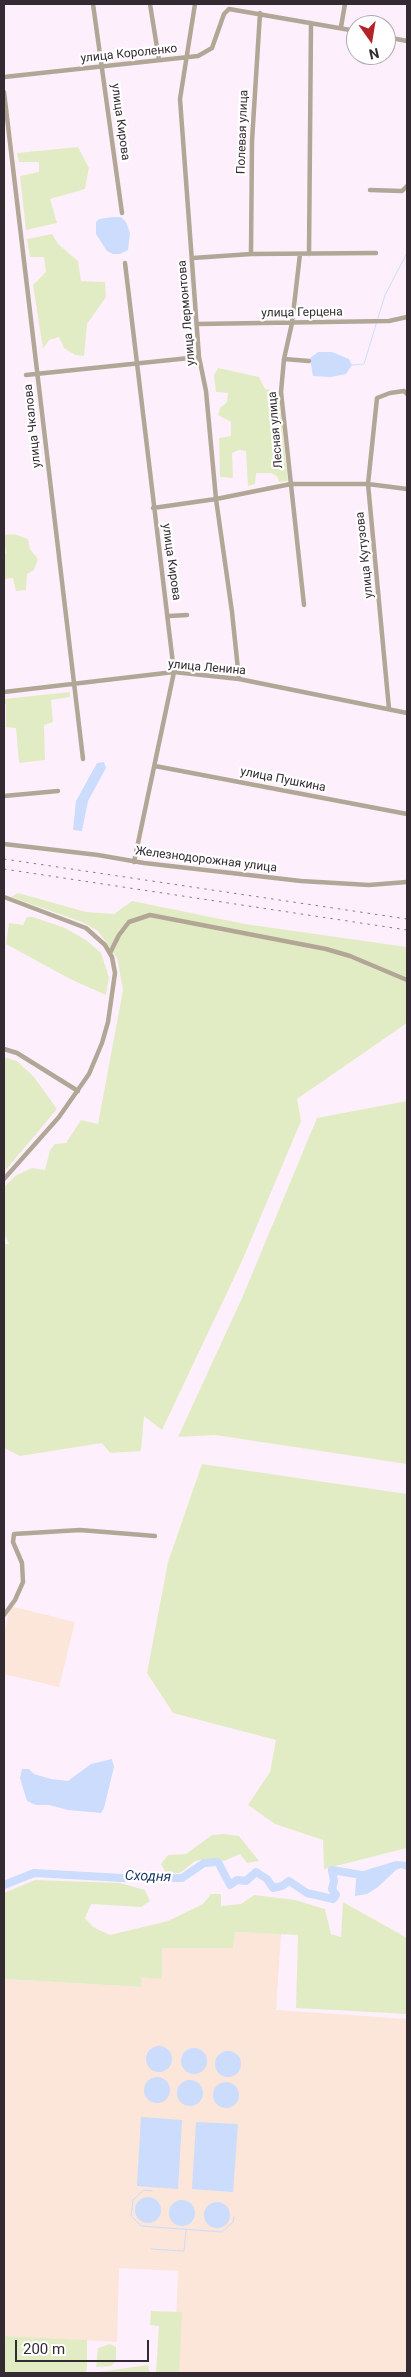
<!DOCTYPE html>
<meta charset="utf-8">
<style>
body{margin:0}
#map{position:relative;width:411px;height:2377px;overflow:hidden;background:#fdf0fc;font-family:Roboto,sans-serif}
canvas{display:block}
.frame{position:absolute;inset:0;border:5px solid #332a32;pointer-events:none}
.north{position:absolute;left:346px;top:15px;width:50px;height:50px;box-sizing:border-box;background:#fff;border:1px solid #adaaad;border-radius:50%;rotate:167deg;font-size:14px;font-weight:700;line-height:20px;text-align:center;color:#332a32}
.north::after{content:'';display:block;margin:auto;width:18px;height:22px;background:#b42328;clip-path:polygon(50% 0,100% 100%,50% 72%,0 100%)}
.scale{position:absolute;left:15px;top:2340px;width:134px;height:22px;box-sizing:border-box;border:2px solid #332a32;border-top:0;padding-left:6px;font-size:15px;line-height:18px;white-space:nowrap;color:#332a32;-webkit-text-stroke:4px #fff;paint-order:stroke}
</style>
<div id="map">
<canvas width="411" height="2377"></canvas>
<div class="frame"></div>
<div class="north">N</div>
<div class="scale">200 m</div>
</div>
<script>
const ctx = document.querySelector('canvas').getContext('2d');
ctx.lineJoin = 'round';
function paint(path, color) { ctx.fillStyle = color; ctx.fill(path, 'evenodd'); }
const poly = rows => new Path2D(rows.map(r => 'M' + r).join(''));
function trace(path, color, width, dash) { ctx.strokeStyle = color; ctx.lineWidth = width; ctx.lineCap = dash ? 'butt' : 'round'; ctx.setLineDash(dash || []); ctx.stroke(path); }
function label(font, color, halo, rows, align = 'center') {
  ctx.font = font + ' Roboto,sans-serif'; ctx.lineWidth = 4.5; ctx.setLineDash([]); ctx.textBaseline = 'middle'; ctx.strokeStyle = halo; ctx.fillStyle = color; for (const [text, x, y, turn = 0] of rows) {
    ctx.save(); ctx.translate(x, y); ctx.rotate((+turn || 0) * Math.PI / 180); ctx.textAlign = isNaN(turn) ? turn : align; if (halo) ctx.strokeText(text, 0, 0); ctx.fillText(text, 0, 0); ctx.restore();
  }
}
const industrial = poly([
 [10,1606,75,1622,59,1687,4,1674,4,1635],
 [234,1932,281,1934,276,2010,407,2019,407,2373,174,2373,178,2271,119,2268,117,2342,4,2336,4,1979,141,1987,141,1977,161,1948,233,1948]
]);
const green = poly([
 [78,147,89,168,85,189,50,199,57,223,26,230,20,176,39,172,39,162,19,162,17,153],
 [52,234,58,244,78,261,81,281,105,282,106,297,87,324,84,356,75,355,64,348,59,337,49,340,43,349,33,285,46,272,44,257,30,257,27,239],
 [218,368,259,377,265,389,278,391,288,481,279,482,277,476,271,473,256,473,255,484,248,486,246,451,239,450,232,453,233,478,220,477,219,438,231,436,231,422,218,415,220,408,227,402,228,393,216,392,214,375],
 [14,534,28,539,30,549,38,559,34,570,27,574,26,590,16,591,13,578,4,579,4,555,6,553,4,535],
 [70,692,70,697,51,700,53,722,44,725,45,760,19,763,16,728,6,727,6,704,4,703,4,699],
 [18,893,86,912,114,914,132,901,245,924,407,947,407,1023,297,1099,301,1121,242,1261,162,1430,144,1416,141,1451,110,1453,102,1443,20,1456,4,1448,4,1244,9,1244,4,1233,4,1187,15,1176,32,1168,45,1170,50,1150,55,1144,66,1143,81,1120,98,1124,123,990,117,958,98,931,82,922,11,897],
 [27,917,33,917,65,928,86,940,101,953,109,977,106,995,70,979,6,944,9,923,23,925],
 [4,1057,17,1061,34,1077,57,1109,4,1172],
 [407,1101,407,1464,215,1435,178,1437,242,1298,317,1118],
 [202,1464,407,1494,407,1848,324,1869,323,1840,275,1824,248,1805,270,1772,276,1740,173,1713,147,1673,168,1562],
 [223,1834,239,1836,259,1861,247,1863,240,1854,224,1861,209,1859,195,1861,180,1873,166,1873,161,1864,168,1855,186,1854,212,1835],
 [35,1880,120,1883,145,1890,150,1901,141,1907,91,1904,85,1918,93,1927,110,1935,168,1921,203,1904,211,1894,221,1894,221,1906,241,1904,254,1895,295,1900,325,1909,331,1934,341,1937,343,1902,407,1938,407,2014,296,2008,298,1935,235,1932,233,1948,162,1948,162,1979,142,1977,141,1987,4,1979,4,1893],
 [151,2311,182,2312,179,2373,156,2373,159,2326,150,2325],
 [4,2336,87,2340,87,2369,85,2373,4,2373],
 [110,2344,116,2347,116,2361,111,2366,96,2367,98,2348],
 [148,2365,150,2373,97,2373,99,2372]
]);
const water = poly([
 [113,217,121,217,126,222,130,233,128,250,120,254,113,254,107,251,96,234,96,222,99,219],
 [318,352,332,352,349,359,352,365,346,374,331,377,313,376,310,358],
 [104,762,106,768,88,801,82,831,73,830,76,801,97,763],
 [112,1759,114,1767,104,1808,101,1813,68,1810,49,1805,36,1805,27,1801,20,1778,22,1769,29,1769,34,1774,51,1779,68,1781,91,1764],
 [396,1861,407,1862,407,1870,401,1868,396,1870,378,1887,367,1894,355,1896,356,1879,363,1871],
 '146 2059a13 13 0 1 1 26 0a13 13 0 1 1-26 0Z',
 '181 2061a13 13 0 1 1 26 0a13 13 0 1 1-26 0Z',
 '215 2064a13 13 0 1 1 26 0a13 13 0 1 1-26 0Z',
 '144 2090a13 13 0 1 1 26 0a13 13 0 1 1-26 0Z',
 '177 2093a13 13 0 1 1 26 0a13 13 0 1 1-26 0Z',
 '213 2095a13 13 0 1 1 26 0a13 13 0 1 1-26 0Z',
 [141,2117,182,2120,178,2189,137,2186],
 [196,2122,238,2124,233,2192,192,2189],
 '135 2210a13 13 0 1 1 26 0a13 13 0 1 1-26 0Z',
 '169 2213a13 13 0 1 1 26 0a13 13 0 1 1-26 0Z',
 '204 2215a13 13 0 1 1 26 0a13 13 0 1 1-26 0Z'
]);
const stream = poly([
 [352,365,364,364,385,295,407,253],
 [152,2191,144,2190,133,2200,131,2216,141,2226,222,2232,233,2222,234,2217],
 [151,2249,184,2251,186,2230]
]);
const river = poly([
 [4,1885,34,1873,122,1878,182,1878,204,1863,218,1862,230,1885,237,1880,246,1881,256,1872,267,1879,273,1888,282,1886,289,1881,307,1893,333,1899,336,1895,332,1889,334,1881,332,1870,367,1876]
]);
const minor = poly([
 [93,4,122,213],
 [150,4,159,60],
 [195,4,180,99,199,357,206,391,216,499,232,612,239,679],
 [341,27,345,4],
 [386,37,407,41],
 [4,77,198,56,212,48,224,14,229,9,356,31],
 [4,92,83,759],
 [370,190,402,191,407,186],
 [251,252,252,141,260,13],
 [300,254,292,323,284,359,281,392,304,605],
 [309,254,311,23],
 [193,258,251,254,376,253],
 [125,263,174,672,134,862],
 [197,324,389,321,407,317],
 [284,359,309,361],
 [26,375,199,357],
 [153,508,216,499,291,484,368,484,407,489],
 [169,616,187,615],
 [4,692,174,672,239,679,407,713],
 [389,709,368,484,377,398,390,393,404,391,407,394],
 [155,766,407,814],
 [4,796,58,791],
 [4,844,98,855,144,863,301,881,369,885,407,882],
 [4,897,86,928,105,945,112,957,115,973,108,1022,102,1043,89,1074,59,1117,4,1179],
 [110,953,119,935,129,922,150,915,326,949,350,956,407,980],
 [4,1049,17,1053,78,1091],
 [4,1615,15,1600,23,1582,22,1563,13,1542,14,1534,80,1530,155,1536]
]);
const rail = poly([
 [4,859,407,919],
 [4,869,407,930]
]);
const streetNames = [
 ["улица Короленко",129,54,-6],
 ["улица Кирова",120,122,82],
 ["Полевая улица",243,132,-88],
 ["улица Лермонтова",187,313,-95],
 ["улица Герцена",302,313,-1],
 ["улица Чкалова",33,426,-96],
 ["Лесная улица",276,430,-95],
 ["улица Кутузова",365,555,-96],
 ["улица Кирова",171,562,82],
 ["улица Ленина",207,668,5],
 ["улица Пушкина",283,780,11],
 ["Железнодорожная улица",206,860,7]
];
const waterNames = [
 ["Сходня",148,1877,2]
];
paint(industrial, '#fce5d9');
paint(green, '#e2ecc4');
paint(water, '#cbdcfc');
trace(stream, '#cbdcfc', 1);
trace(river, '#cbdcfc', 8);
trace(minor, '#b2a796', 4.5);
trace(rail, '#867c85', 1, [2.5, 5]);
label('12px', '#332a32', '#fff', streetNames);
label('italic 14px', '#1f3768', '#fff', waterNames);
</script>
